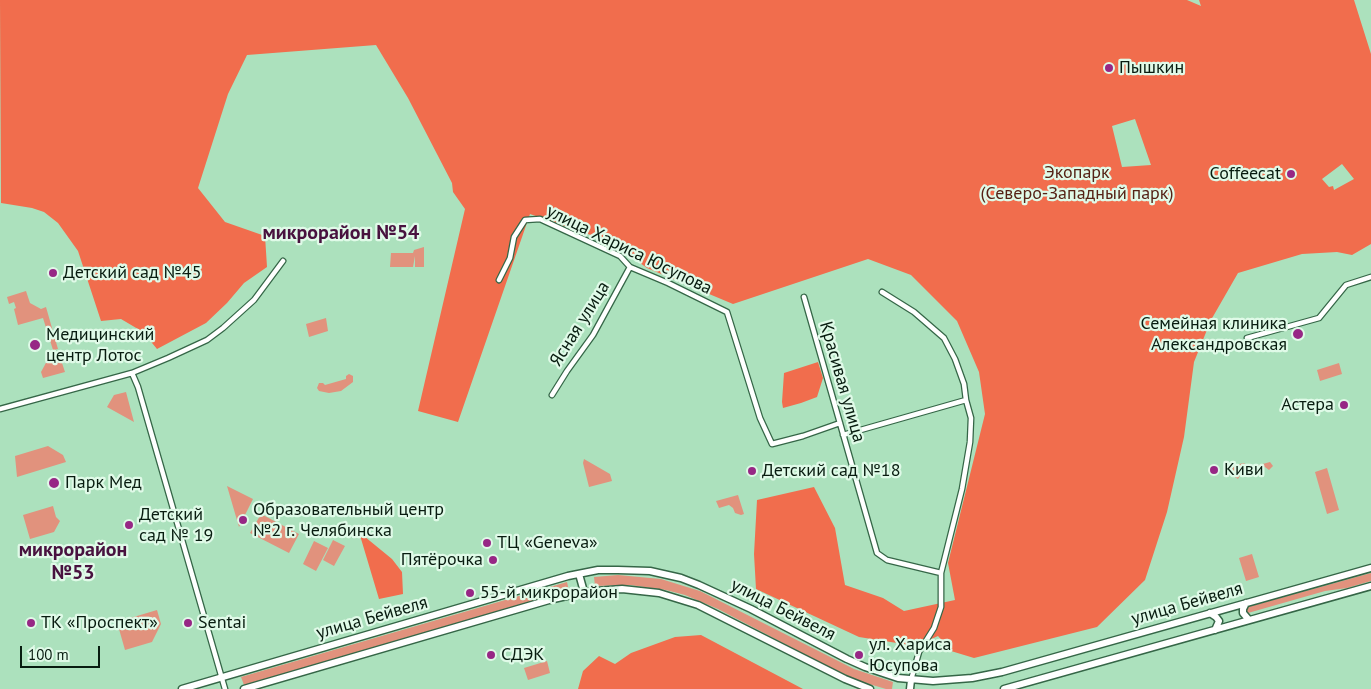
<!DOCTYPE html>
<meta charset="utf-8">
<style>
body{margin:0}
#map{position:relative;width:1371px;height:689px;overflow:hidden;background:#ace1bd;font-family:"PT Sans",sans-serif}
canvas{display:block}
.scale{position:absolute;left:20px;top:646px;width:80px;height:22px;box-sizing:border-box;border:2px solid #081c10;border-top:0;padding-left:6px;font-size:15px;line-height:18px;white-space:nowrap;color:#081c10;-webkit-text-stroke:4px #e0fae8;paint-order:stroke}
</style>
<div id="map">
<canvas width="1371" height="689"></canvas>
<div class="scale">100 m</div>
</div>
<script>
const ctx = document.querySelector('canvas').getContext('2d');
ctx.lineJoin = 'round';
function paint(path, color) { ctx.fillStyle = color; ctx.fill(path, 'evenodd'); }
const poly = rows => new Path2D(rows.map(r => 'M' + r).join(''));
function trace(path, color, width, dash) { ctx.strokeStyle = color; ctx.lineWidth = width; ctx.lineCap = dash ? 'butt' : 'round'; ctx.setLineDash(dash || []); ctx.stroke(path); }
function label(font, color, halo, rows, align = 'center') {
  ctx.font = font + ' "PT Sans",sans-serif'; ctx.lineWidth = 4.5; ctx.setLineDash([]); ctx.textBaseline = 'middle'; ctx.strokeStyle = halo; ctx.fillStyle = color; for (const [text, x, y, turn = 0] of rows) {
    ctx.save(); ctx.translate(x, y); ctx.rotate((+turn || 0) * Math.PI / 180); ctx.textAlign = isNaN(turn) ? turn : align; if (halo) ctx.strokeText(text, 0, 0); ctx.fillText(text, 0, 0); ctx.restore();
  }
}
const green = poly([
 [424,247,424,267,415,267,415,256,413,267,390,267,391,253,413,253,414,250],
 [26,291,30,303,41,309,46,307,58,349,53,350,43,318,18,325,14,309,16,308,14,302,9,304,7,297],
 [326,318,328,331,309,337,306,324],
 [60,357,65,372,43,378,41,372,47,361],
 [1339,363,1342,374,1320,381,1317,370],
 [349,374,353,376,353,382,341,391,329,393,319,391,317,388,319,383,323,383,325,385,346,379,346,376],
 [126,392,134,422,107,407,114,395],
 [48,446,63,455,66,462,17,477,15,456],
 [584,459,610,474,612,481,589,487,583,463],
 [1270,462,1273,466,1269,470,1265,467,1241,474,1238,479,1233,476,1232,469,1235,465,1244,463,1248,468],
 [1327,468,1339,510,1327,514,1315,472],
 [227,486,253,499,239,527],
 [738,495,744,514,741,515,735,513,733,508,729,505,719,508,716,501],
 [53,506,56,517,60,521,54,532,30,539,23,515],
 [261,514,299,534,289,553,250,533],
 [333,540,345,546,334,566,323,560],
 [314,541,328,548,316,571,303,564],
 [1252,554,1259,577,1246,581,1239,558],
 [1371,573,1371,581,1347,588,1325,591,1248,613,1246,611,1248,607],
 [618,575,661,579,700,591,854,669,893,682,892,689,886,689,859,681,827,666,718,609,685,595,666,590,630,585,595,586,594,577],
 [567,582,569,591,244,685,241,677],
 [157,610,161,624,152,642,125,650,117,622],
 [547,661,550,673,528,680,524,668]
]);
const forest = poly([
 [0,0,1187,0,1201,6,1199,0,1354,0,1371,54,1371,244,1352,255,1337,252,1302,254,1238,273,1211,320,1194,362,1184,437,1167,512,1145,580,1097,627,974,658,951,651,938,636,916,646,859,637,756,589,754,554,757,500,814,487,835,528,845,585,883,598,904,611,955,600,948,563,985,414,979,372,957,321,911,275,868,259,733,304,647,268,611,242,530,214,458,422,418,411,465,209,453,192,452,183,408,98,376,45,247,55,228,94,198,188,225,222,265,236,267,267,244,283,227,303,206,323,157,349,143,332,121,319,101,321,78,251,58,223,44,212,32,208,1,203],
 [1135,119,1151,165,1122,167,1112,126],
 [1342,164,1354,179,1334,190,1333,186,1329,187,1322,179],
 [818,362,823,378,817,397,801,403,783,408,782,402,784,373],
 [359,532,392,559,402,572,403,594,379,599],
 [701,635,803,689,578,689,583,671,599,656,615,664,631,653,675,637]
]);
const street = poly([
 [499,280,510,258,514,237,525,220,540,219,620,256,630,267,668,283,727,312,760,418,772,444,803,436,840,423],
 [882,292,914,312,944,338,955,359,964,384,966,400,971,418,970,442,962,489,941,573,941,607,934,628,919,652,911,680],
 [804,297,877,553,887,560,941,573],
 [1247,338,1319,318,1346,285,1371,277],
 [132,373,138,387,225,689],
 [552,395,567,371,593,335,630,267],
 [0,409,132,373,168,358,207,340,223,328,254,300,283,261],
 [843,435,966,400]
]);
const secondary = poly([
 [579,574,584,592],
 [1246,603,1243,609,1243,613,1249,620],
 [1210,613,1216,617,1219,621,1215,630],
 [182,689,568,576,598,570,618,570,650,571,681,578,699,585,751,609,847,659,865,667,898,678,933,681,972,678,1002,672,1371,568],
 [244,689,549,600,584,592,622,589,659,593,698,605,845,679,870,689],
 [910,689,911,680],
 [1004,689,1371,586]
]);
const markers = [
 [1109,68,5,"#972785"],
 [1291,174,5,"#972785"],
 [53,273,5,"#972785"],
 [1298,334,6,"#972785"],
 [35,345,6,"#972785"],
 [1344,405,5,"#972785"],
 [1214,470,5,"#972785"],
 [752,471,5,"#972785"],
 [54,483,6,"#972785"],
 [243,520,5,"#972785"],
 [129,525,5,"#972785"],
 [487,543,5,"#972785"],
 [493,560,5,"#972785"],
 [470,593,5,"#972785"],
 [31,623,5,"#972785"],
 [188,623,5,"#972785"],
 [491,655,5,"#972785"],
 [859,655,5,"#972785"]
];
const poiNames = [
 ["Пышкин",1119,68],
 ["Coffeecat",1281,174,"right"],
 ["Детский сад №45",63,273],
 ["Семейная клиника",1287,324,"right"],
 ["Александровская",1287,345,"right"],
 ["Медицинский",46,335],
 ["центр Лотос",46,356],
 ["Астера",1334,405,"right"],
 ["Киви",1224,470],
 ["Детский сaд №18",762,471],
 ["Парк Мед",65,483],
 ["Образовательный центр",253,510],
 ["№2 г. Челябинска",253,531],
 ["Детский",139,515],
 ["сад № 19",139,536],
 ["ТЦ «Geneva»",497,543],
 ["Пятёрочка",483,560,"right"],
 ["55-й микрорайон",480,593],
 ["ТК «Проспект»",41,623],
 ["Sentai",198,623],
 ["ул. Хариса",869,645],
 ["Юсупова",869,666],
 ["СДЭК",501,655]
];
const parkNames = [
 ["Экопарк",1077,173],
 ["(Северо-Западный парк)",1077,194]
];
const streetNames = [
 ["улица Хариса Юсупова",629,250,26],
 ["Ясная улица",580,324,-58],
 ["Красивая улица",842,382,74],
 ["улица Бейвеля",1187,604,-16],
 ["улица Бейвеля",783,610,27],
 ["улица Бейвеля",372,618,-16]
];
const quarterNames = [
 ["микрорайон №54",341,233],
 ["микрорайон",73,550],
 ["№53",73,573]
];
paint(green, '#e1927d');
paint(forest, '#f16d4d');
trace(street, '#356647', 7);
trace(secondary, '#356647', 9);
trace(street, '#fff', 4.5);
trace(secondary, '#fff', 6);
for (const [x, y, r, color] of markers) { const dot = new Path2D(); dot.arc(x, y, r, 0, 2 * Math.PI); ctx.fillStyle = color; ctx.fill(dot); trace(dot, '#e0fae8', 2); }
label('18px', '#081c10', '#e0fae8', poiNames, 'left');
label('18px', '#552215', '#e0fae8', parkNames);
label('18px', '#081c10', '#e0fae8', streetNames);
label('bold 20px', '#48123f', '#e0fae8', quarterNames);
</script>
